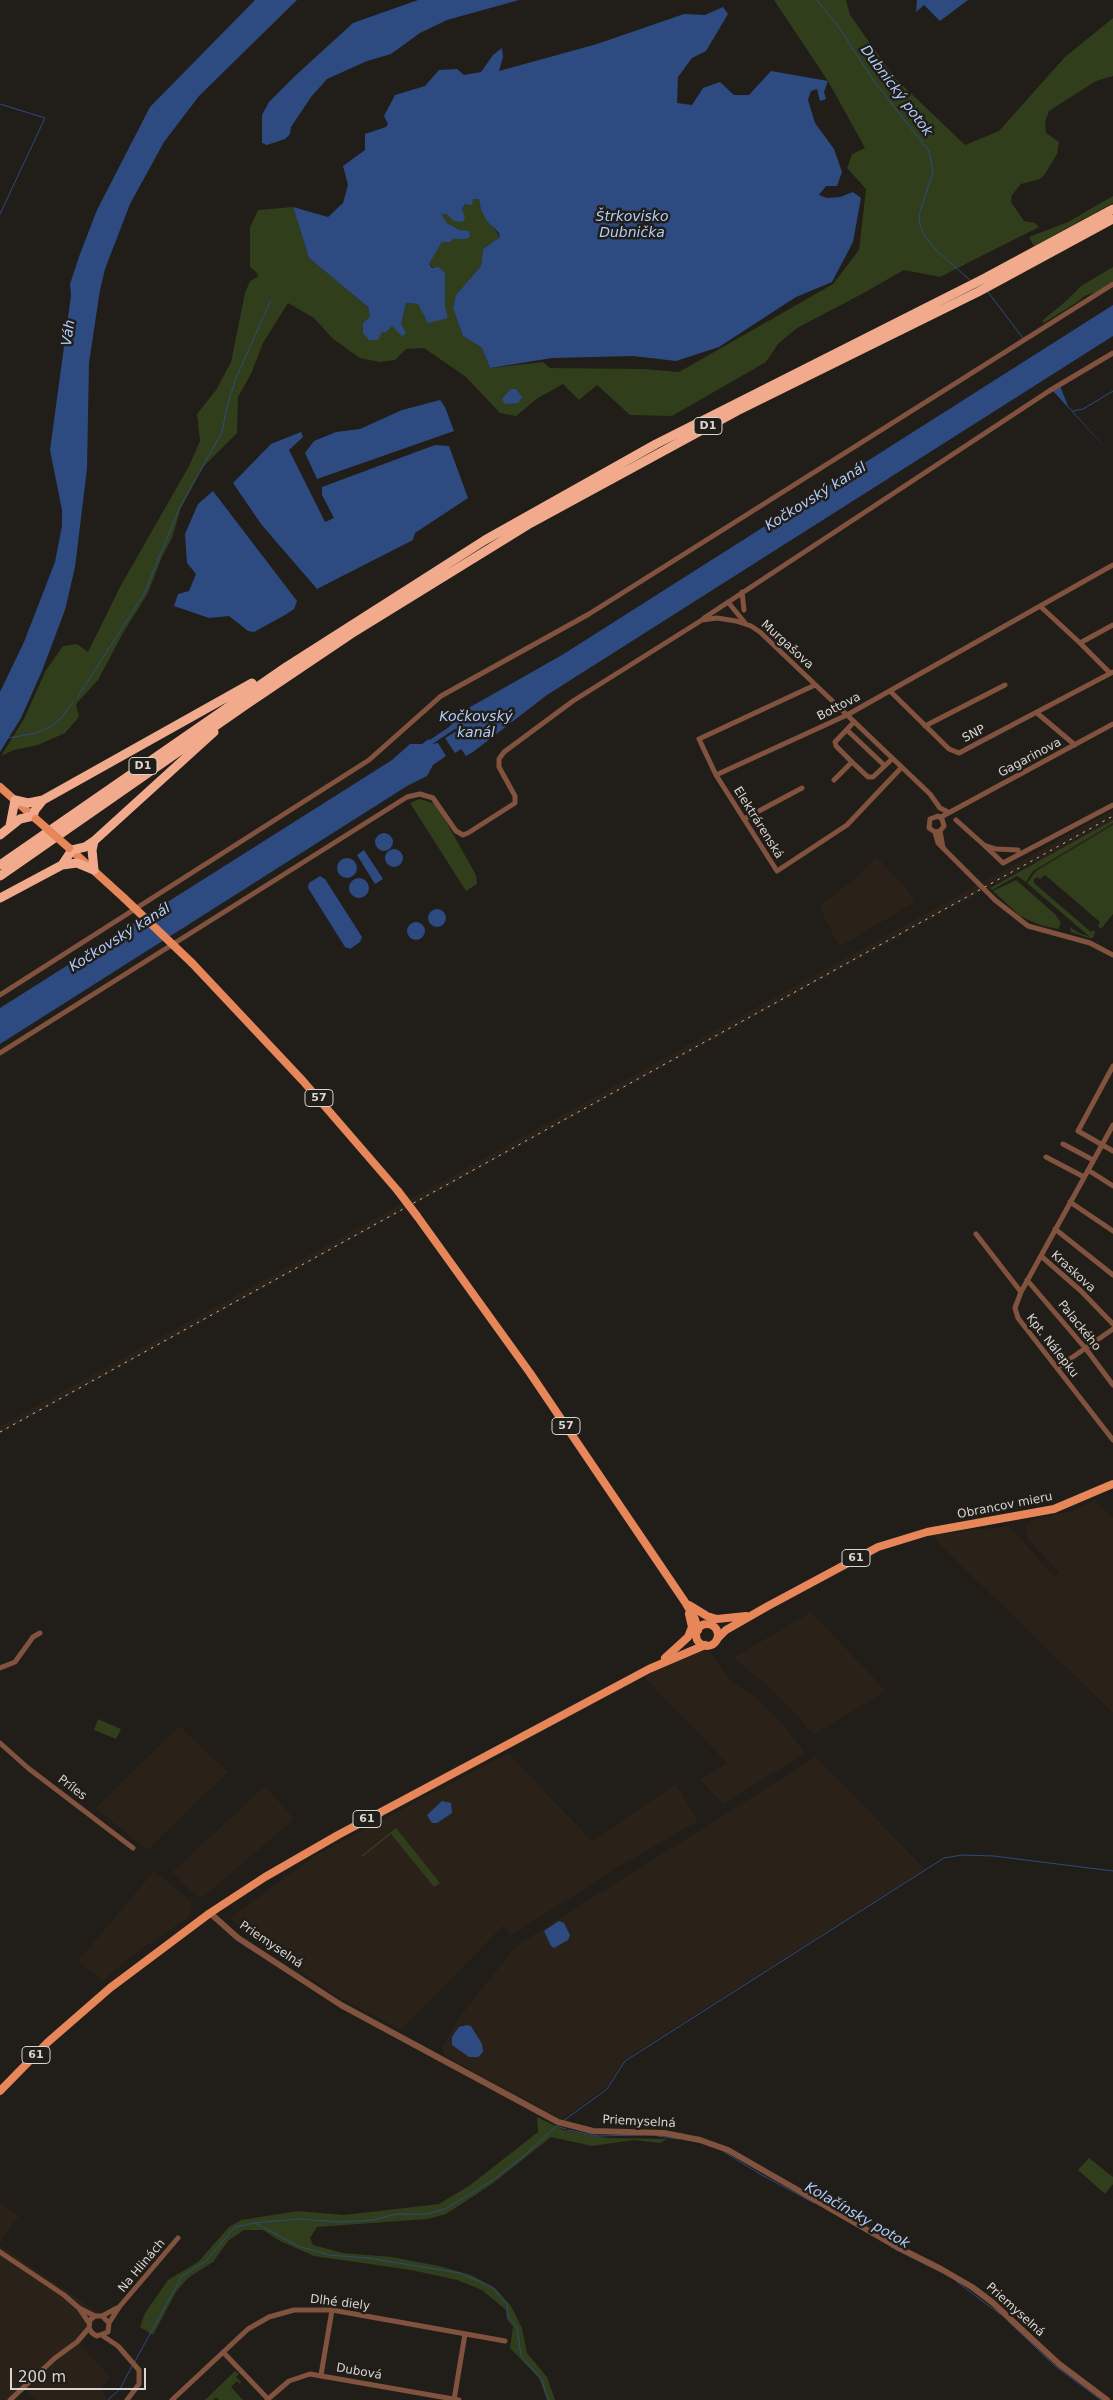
<!DOCTYPE html>
<meta charset="utf-8">
<style>
body{margin:0}
#map{position:relative;width:1113px;height:2400px;overflow:hidden;background:#211d18;font-family:"DejaVu Sans",sans-serif}
canvas{display:block}
.scale{position:absolute;left:10px;top:2368px;width:136px;height:22px;box-sizing:border-box;border:2px solid #d8d5d2;border-top:0;padding-left:6px;font-size:15px;line-height:18px;white-space:nowrap;color:#d8d5d2;-webkit-text-stroke:4px #211d18;paint-order:stroke}
</style>
<div id="map">
<canvas width="1113" height="2400"></canvas>
<div class="scale">200 m</div>
</div>
<script>
const ctx = document.querySelector('canvas').getContext('2d');
ctx.lineJoin = 'round';
function paint(path, color) { ctx.fillStyle = color; ctx.fill(path, 'evenodd'); }
const poly = rows => new Path2D(rows.map(r => 'M' + r).join(''));
function trace(path, color, width, dash) { ctx.strokeStyle = color; ctx.lineWidth = width; ctx.lineCap = dash ? 'butt' : 'round'; ctx.setLineDash(dash || []); ctx.stroke(path); }
function label(font, color, halo, rows, align = 'center') {
  ctx.font = font + ' "DejaVu Sans",sans-serif'; ctx.lineWidth = 5; ctx.setLineDash([]); ctx.textBaseline = 'middle'; ctx.strokeStyle = halo; ctx.fillStyle = color; for (const [text, x, y, turn = 0] of rows) {
    ctx.save(); ctx.translate(x, y); ctx.rotate((+turn || 0) * Math.PI / 180); ctx.textAlign = isNaN(turn) ? turn : align; if (halo) ctx.strokeText(text, 0, 0); ctx.fillText(text, 0, 0); ctx.restore();
  }
}
const built = poly([
 [1113,810,1113,832,1042,873,1035,862,0,1434,0,1426],
 [877,857,906,888,915,902,839,947,819,906,851,882],
 [1095,1500,1113,1518,1113,1713,938,1543,933,1535,1009,1526,1055,1577,1059,1573,1028,1539,1026,1526,1034,1519,1069,1512],
 [811,1612,886,1691,814,1734,770,1688,733,1658],
 [702,1648,710,1651,728,1677,738,1686,754,1695,785,1727,805,1753,723,1804,700,1780,727,1763,644,1677,693,1650],
 [179,1726,228,1772,147,1850,96,1808],
 [508,1753,592,1841,676,1784,698,1821,615,1869,510,1936,504,1925,401,2030,340,1998,284,1960,245,1934,231,1917,316,1855],
 [816,1757,925,1869,625,2059,606,2087,566,2116,560,2119,444,2055,443,2045,458,2019,516,1946],
 [265,1786,294,1819,202,1898,187,1888,174,1873,172,1875,170,1874],
 [154,1871,191,1901,192,1908,189,1917,131,1956,103,1981,78,1961],
 [0,2202,19,2216,0,2242],
 [0,2245,99,2313,77,2341,110,2377,100,2390,107,2398,105,2400,36,2400,25,2389,11,2400,0,2400]
]);
const green = poly([
 [774,0,846,0,850,15,894,77,965,145,999,131,1065,57,1113,18,1113,76,1096,81,1049,111,1045,122,1046,133,1059,142,1057,154,1045,174,1040,179,1021,184,1012,195,1011,202,1024,221,1035,223,1039,227,940,277,904,270,860,295,797,328,778,344,766,362,672,416,630,415,597,385,579,400,563,384,538,398,516,416,500,413,466,377,424,348,406,349,395,360,380,362,360,358,333,339,314,318,288,303,263,343,251,374,238,397,237,433,203,467,181,508,172,538,162,557,148,593,123,633,98,680,76,704,79,717,65,733,38,745,14,750,1,756,24,719,46,670,63,646,77,644,88,652,120,587,189,466,200,441,197,414,216,390,231,362,245,293,250,281,258,277,257,273,250,267,250,227,258,210,293,207,309,258,368,307,370,317,382,332,392,326,397,329,401,324,406,303,418,304,422,309,425,318,448,318,445,306,444,283,446,278,429,264,442,242,454,238,456,239,467,239,460,230,447,223,440,214,465,217,462,209,465,204,473,199,479,199,481,210,500,237,483,249,481,266,456,295,453,308,463,336,482,348,490,368,543,362,550,368,644,369,679,372,833,284,859,250,866,189,847,168,852,154,865,148,828,81],
 [1113,196,1113,203,1034,246,1029,237,1068,222],
 [1113,267,1113,281,1096,292,1084,296,1079,301,1044,323,1042,321,1066,301,1081,286],
 [420,799,436,804,476,875,477,884,466,891,410,803],
 [1113,820,1113,823,1033,871,1026,882,1017,876,992,890,990,888],
 [1113,825,1113,914,1101,929,1098,926,1100,922,1045,875,1040,879,1037,877,1034,879,1034,883,1091,932,1094,930,1095,933,1093,938,1089,938,1071,932,1070,927,1079,933,1090,937,1027,883,1036,871],
 [1016,880,1055,914,1061,923,1058,929,1040,925,1020,916,993,891],
 [98,1719,121,1729,116,1739,94,1730],
 [396,1828,440,1883,434,1887,391,1834,362,1857,361,1856],
 [537,2117,564,2130,606,2138,667,2139,660,2143,634,2140,592,2146,551,2137,492,2184,446,2214,428,2219,317,2227,310,2238,313,2245,343,2253,392,2257,439,2266,471,2275,495,2288,511,2306,522,2328,527,2353,547,2377,555,2400,547,2400,539,2378,510,2348,513,2327,507,2319,506,2310,482,2290,457,2280,411,2270,314,2256,280,2241,263,2230,244,2230,228,2241,213,2262,188,2278,176,2292,153,2335,140,2327,145,2313,168,2280,198,2262,229,2227,241,2220,298,2211,344,2215,439,2204,469,2186,538,2132],
 [1089,2158,1113,2177,1113,2184,1105,2194,1078,2170],
 [235,2371,239,2374,236,2377,241,2382,240,2384,237,2381,231,2387,243,2400,219,2400,216,2397,213,2400,205,2400]
]);
const water = poly([
 [255,0,297,0,199,96,164,142,130,204,105,269,100,290,89,363,87,469,75,567,65,610,42,671,21,718,0,752,0,692,24,642,55,562,62,526,62,510,50,450,71,295,70,284,80,254,97,210,150,107],
 [418,0,519,0,447,20,420,33,391,54,367,61,327,79,311,97,291,127,290,134,285,139,267,145,262,143,262,115,269,102,296,75,353,23],
 [917,0,968,0,940,21,924,5,916,12],
 [723,7,728,14,706,51,692,58,678,77,677,103,692,105,703,88,720,82,734,95,749,95,771,71,828,81,824,92,826,99,820,101,817,89,811,91,808,100,815,123,834,149,842,172,837,186,826,186,819,195,827,198,840,197,853,192,861,198,853,242,832,282,796,297,719,347,676,361,633,356,552,358,490,368,482,348,463,336,453,308,456,295,481,266,483,249,500,237,499,233,487,221,481,210,479,199,473,199,472,205,465,204,462,209,465,217,463,222,454,221,448,215,441,214,447,223,460,230,469,231,470,236,467,239,455,239,454,238,450,242,442,242,429,264,432,268,439,267,445,273,445,306,448,318,428,323,418,304,406,303,401,324,406,333,402,336,392,326,386,332,382,332,378,340,369,340,363,333,363,323,370,317,368,307,309,258,293,207,328,217,343,203,348,185,343,166,365,150,365,134,386,127,388,124,384,116,395,95,425,86,439,70,457,69,464,75,481,72,493,55,502,48,503,57,499,71,597,44,684,14,705,15],
 [1113,305,1113,336,547,695,473,752,466,756,461,749,455,753,445,738,457,731,455,728,452,730,449,727,452,724,449,719,562,655],
 [1060,386,1068,406,1113,456,1053,391],
 [511,389,516,389,522,397,518,403,505,404,502,399],
 [440,400,445,407,454,431,317,479,305,453,314,441,336,432,360,429,402,410],
 [301,432,303,437,289,450,325,522,334,518,322,495,322,487,435,445,449,446,468,498,415,533,413,540,317,589,261,524,233,483,271,444],
 [213,491,297,601,294,609,285,615,254,632,248,631,229,616,209,618,174,606,178,594,189,591,196,574,187,563,185,534,198,504],
 [429,739,432,744,438,743,446,756,433,765,427,776,407,786,0,1044,0,1008,392,760,410,744,422,744],
 '375 842a9 9 0 1 1 18 0a9 9 0 1 1-18 0Z',
 '385 858a9 9 0 1 1 18 0a9 9 0 1 1-18 0Z',
 [364,850,383,879,375,884,357,855],
 '337 868a10 10 0 1 1 20 0a10 10 0 1 1-20 0Z',
 [320,876,325,879,362,937,360,942,350,949,345,947,308,888,309,883],
 '349 888a10 10 0 1 1 20 0a10 10 0 1 1-20 0Z',
 '428 918a9 9 0 1 1 18 0a9 9 0 1 1-18 0Z',
 '407 931a9 9 0 1 1 18 0a9 9 0 1 1-18 0Z',
 [442,1801,451,1803,452,1813,437,1823,432,1823,427,1815],
 [559,1921,564,1923,570,1935,568,1940,554,1948,551,1946,544,1931],
 [467,2025,471,2026,482,2044,483,2052,478,2057,469,2057,452,2045,452,2037,456,2031,459,2027]
]);
const stream = poly([
 [817,0,838,26,874,81,929,151,933,172,919,215,920,225,924,235,937,251,970,280],
 [0,104,45,118,0,214],
 [988,292,1023,338],
 [1073,411,1083,409,1113,391],
 [77,698,144,594,179,509,222,432,227,406,236,378,271,300],
 [9,738,36,733,50,727,61,718,73,702],
 [563,2121,607,2089,625,2061,944,1858,962,1855,994,1856,1113,1871],
 [568,2130,598,2136,642,2135],
 [658,2136,679,2139],
 [724,2152,760,2174,814,2203],
 [255,2223,298,2246,329,2255,368,2258,460,2273,492,2287,507,2304,508,2317,517,2327,521,2356,542,2380,548,2400],
 [891,2247,941,2272],
 [957,2282,1000,2314],
 [1008,2321,1055,2366,1101,2400],
 [134,2363,182,2276,206,2261,235,2227,254,2223,298,2219,343,2222,374,2220,396,2214,427,2214,445,2209,493,2180,524,2156,556,2126,566,2129],
 [108,2400,120,2389,132,2366]
]);
const canal = poly([
 [425,746,455,726]
]);
const minor = poly([
 [742,592,744,610],
 [728,602,745,623],
 [1040,606,1080,643],
 [704,618,1049,391,1113,353],
 [1110,673,1080,643,1113,625],
 [815,685,699,739,716,775,777,871,847,825,901,768],
 [890,691,949,749,959,753,1113,672],
 [1037,713,1075,745],
 [854,722,835,742,836,746,852,762,868,777,873,777,892,759],
 [925,726,1005,685],
 [847,730,884,765],
 [716,775,847,715,1113,565],
 [834,780,852,762],
 [941,817,1113,724],
 [744,819,802,788],
 [956,820,984,845,996,849,1018,850],
 [940,831,943,848],
 [935,832,940,831,944,826,942,819,938,816,930,819,929,828,935,832,938,843,966,871],
 [984,845,1003,863,1113,805],
 [995,900,1028,926,1090,943,1113,955],
 [0,995,369,760,441,696,589,614,1113,284],
 [0,1053,407,797,420,794,433,798,456,831,463,835,468,833,515,803,515,796,499,767,499,759,504,752,573,701,702,620,717,618,736,621,751,626,760,632,930,794,940,808,948,812],
 [1113,1066,1078,1131,1113,1151],
 [1113,1125,1021,1292,1015,1308,1018,1318,1113,1440],
 [1063,1144,1093,1160],
 [1046,1157,1084,1177],
 [1088,1170,1113,1186],
 [1070,1202,1113,1231],
 [1055,1229,1113,1275],
 [976,1234,1021,1292],
 [1041,1256,1081,1291,1113,1324],
 [1027,1280,1086,1349,1113,1385],
 [1057,1368,1113,1329],
 [0,1668,15,1662,33,1637,40,1633],
 [0,1743,28,1768,133,1848],
 [0,2252,64,2295,79,2308,89,2323],
 [79,2308,95,2316],
 [102,2316,117,2308],
 [109,2323,102,2316,95,2316,90,2320,89,2328,92,2333,97,2336,108,2332,109,2323,120,2306,178,2238],
 [103,2336,118,2346,139,2370,139,2384,127,2400],
 [223,2352,268,2399],
 [321,2375,332,2310],
 [10,2400,55,2358,77,2342,89,2328],
 [172,2400,248,2329,269,2317,294,2310,332,2310,505,2341],
 [267,2400,289,2381,310,2374,459,2400],
 [454,2400,465,2334]
]);
const tertiary = poly([
 [210,1913,238,1938,341,2005,558,2122,593,2131,664,2133,700,2140,728,2150,897,2247,941,2269,972,2287,992,2302,1059,2364,1107,2400]
]);
const primary = poly([
 [0,787,36,819],
 [69,848,124,898],
 [192,963,303,1081,398,1191],
 [417,1216,530,1373,685,1602,695,1619,698,1630],
 [689,1605,707,1616,717,1619,746,1616],
 '696 1635a11 11 0 1 1 22 0a11 11 0 1 1-22 0Z',
 [717,1639,726,1630,768,1606,878,1547,927,1532,1054,1509,1113,1484],
 [665,1658,688,1637,692,1627,689,1614],
 [0,2091,48,2042,110,1988,210,1913,265,1877,338,1835,649,1669,705,1645]
]);
const motorway = poly([
 [10,826,15,800,28,803,43,800,252,683],
 [0,835,20,819,33,816,35,810,43,800],
 [0,865,286,667,485,540,656,444,985,278,1113,209],
 [62,865,72,850,85,847,94,841,214,732],
 [94,870,92,850,94,841],
 [0,876,247,704,351,634,531,523,737,411,978,292,1113,219],
 [0,898,62,865,77,863,94,870]
]);
const rail = poly([
 [0,1432,1113,816]
]);
const minorBridge = poly([
 [966,871,995,900]
]);
const primaryBridge = poly([
 [36,819,69,848],
 [124,898,192,963],
 [398,1191,417,1216]
]);
const shields = [
 [708,426,28],
 [143,766,28],
 [319,1098,28],
 [566,1426,28],
 [856,1558,28],
 [367,1819,28],
 [36,2055,28]
];
const shieldNames = [
 ["D1",708,426],
 ["D1",143,766],
 ["57",319,1098],
 ["57",566,1426],
 ["61",856,1558],
 ["61",367,1819],
 ["61",36,2055]
];
const streetNames = [
 ["Murgašova",787,645,42],
 ["Bottova",839,707,-27],
 ["SNP",974,734,-27],
 ["Gagarinova",1030,758,-28],
 ["Elektrárenská",758,823,58],
 ["Kraskova",1073,1272,42],
 ["Palackého",1079,1326,51],
 ["Kpt. Nálepku",1052,1346,52],
 ["Obrancov mieru",1005,1506,-11],
 ["Príles",72,1788,37],
 ["Priemyselná",271,1945,34],
 ["Priemyselná",639,2122,3],
 ["Na Hlinách",142,2266,-50],
 ["Dlhé diely",340,2303,7],
 ["Priemyselná",1015,2310,42],
 ["Dubová",359,2372,10]
];
const waterNames = [
 ["Dubnický potok",896,91,53],
 ["Štrkovisko",632,217],
 ["Dubnička",632,233],
 ["Váh",69,333,-82],
 ["Kočkovský kanál",816,497,-32],
 ["Kočkovský",476,717],
 ["kanál",476,733],
 ["Kočkovský kanál",120,938,-32],
 ["Kolačínsky potok",857,2216,30]
];
paint(built, '#2a2218');
paint(green, '#303e1b');
paint(water, '#2d4b81');
trace(stream, '#2d4b81', 1);
trace(canal, '#2d4b81', 5);
trace(minor, '#81533e', 5);
trace(tertiary, '#81533e', 6);
trace(primary, '#e78659', 8);
trace(motorway, '#f1aa8b', 9);
trace(rail, '#c1bdba', 1, [2.5, 5]);
trace(minorBridge, '#81533e', 5);
trace(primaryBridge, '#e78659', 8);
for (const [x, y, w] of shields) { const box = new Path2D(); box.roundRect(x - w / 2, y - 8.5, w, 17, 4); ctx.fillStyle = '#211d18'; ctx.fill(box); trace(box, '#d8d5d2', 1); }
label('bold 11px', '#d8d5d2', null, shieldNames);
label('12px', '#d8d5d2', '#211d18', streetNames);
label('italic 14px', '#b0cdfe', '#211d18', waterNames);
</script>
